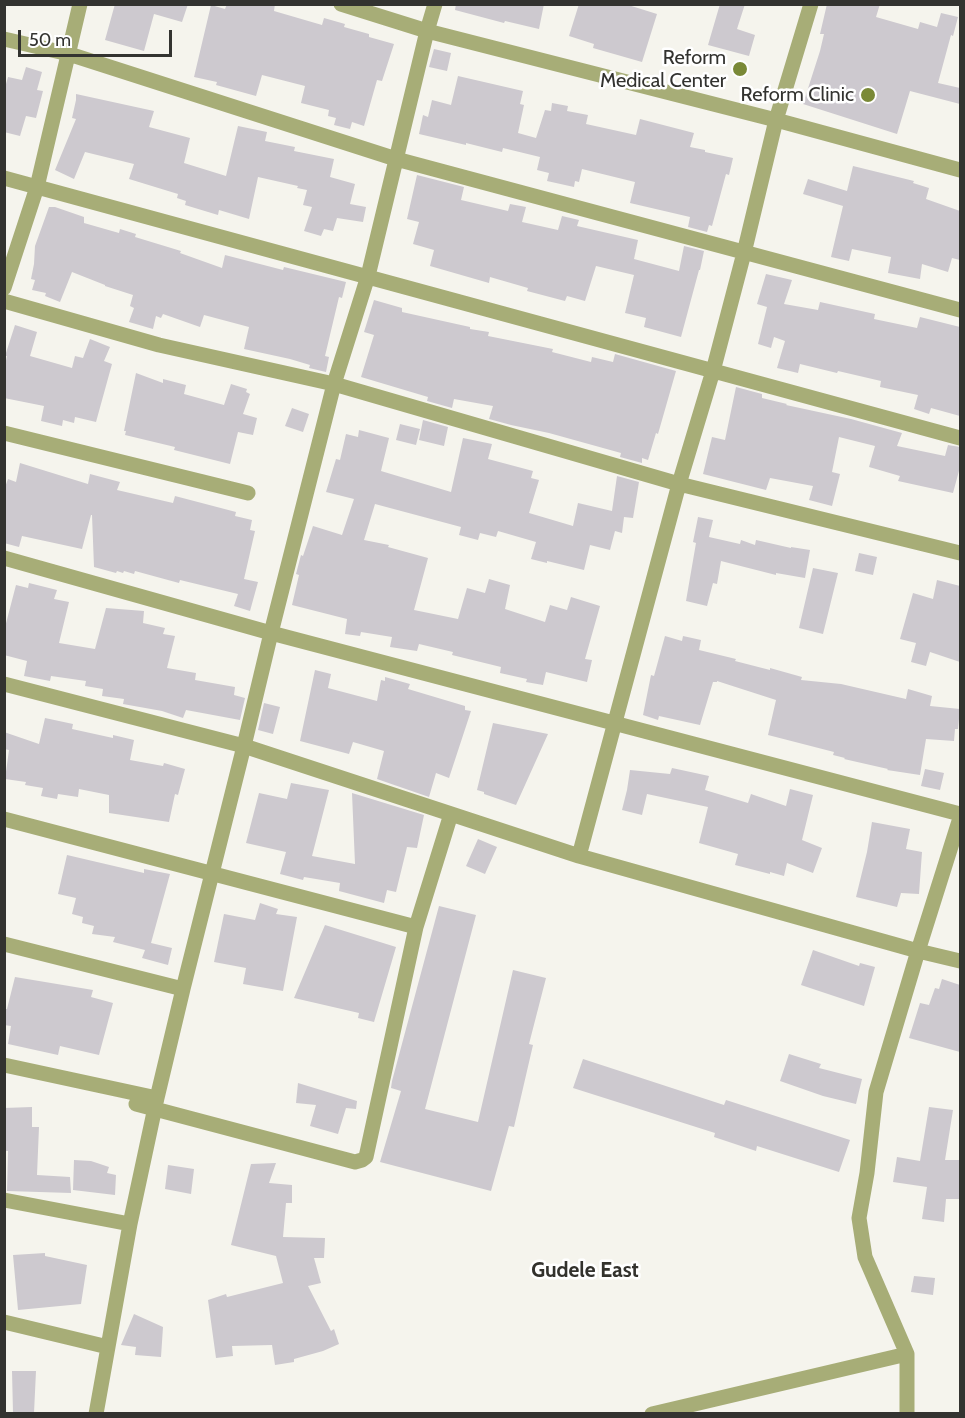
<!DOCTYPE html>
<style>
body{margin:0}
#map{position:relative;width:965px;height:1418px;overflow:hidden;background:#f5f4ed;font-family:Cabin,sans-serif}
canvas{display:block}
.frame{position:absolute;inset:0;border:6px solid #333330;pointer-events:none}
.scale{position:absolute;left:18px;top:30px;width:154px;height:27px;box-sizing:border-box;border:3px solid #333330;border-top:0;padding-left:8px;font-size:18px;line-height:21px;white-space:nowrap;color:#333330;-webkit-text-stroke:4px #fff;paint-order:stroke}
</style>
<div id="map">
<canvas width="965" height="1418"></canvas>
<div class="frame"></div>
<div class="scale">50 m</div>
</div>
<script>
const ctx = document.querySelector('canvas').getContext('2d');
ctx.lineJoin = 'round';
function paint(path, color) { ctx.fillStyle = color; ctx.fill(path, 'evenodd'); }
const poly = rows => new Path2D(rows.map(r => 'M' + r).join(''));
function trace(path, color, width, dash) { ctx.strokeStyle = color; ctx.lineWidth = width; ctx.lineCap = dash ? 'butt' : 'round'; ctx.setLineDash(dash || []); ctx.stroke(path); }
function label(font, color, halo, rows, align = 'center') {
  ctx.font = font + ' Cabin,sans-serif'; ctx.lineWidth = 5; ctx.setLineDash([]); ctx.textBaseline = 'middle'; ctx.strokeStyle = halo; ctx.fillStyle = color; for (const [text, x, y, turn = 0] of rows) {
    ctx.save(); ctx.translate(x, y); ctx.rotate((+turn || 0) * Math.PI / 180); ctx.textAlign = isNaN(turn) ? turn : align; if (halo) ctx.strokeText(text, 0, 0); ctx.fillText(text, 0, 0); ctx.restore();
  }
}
const building = poly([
 [115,4,188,4,182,22,154,14,144,51,105,40],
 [227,4,275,4,274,11,322,25,324,18,345,24,344,27,369,34,369,37,394,44,382,81,377,80,364,126,352,122,350,129,334,125,336,118,328,116,329,110,301,103,305,86,262,75,256,96,216,85,217,82,194,77,211,5,225,9],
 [456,4,544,4,539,29,505,21,504,23,455,10],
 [579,4,625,4,657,14,642,62,593,48,594,44,569,36],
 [720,4,745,4,737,29,755,35,749,56,708,45],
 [827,4,880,4,876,17,918,29,920,22,937,27,941,13,958,17,953,36,951,35,938,83,960,88,960,104,910,91,897,134,803,104,820,51,824,34,820,34],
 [434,49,451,53,447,71,429,67],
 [26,67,42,72,37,90,43,91,36,118,26,116,20,136,4,132,4,91,8,77,22,80],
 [458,76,523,91,520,104,524,105,518,133,536,138,545,110,551,111,552,103,568,106,567,111,588,115,586,124,636,135,640,119,694,133,690,147,705,150,705,152,733,158,729,175,726,174,712,226,709,225,707,232,688,227,690,217,630,203,635,182,582,169,579,182,575,181,574,187,547,181,549,173,537,170,540,157,503,148,502,152,466,143,466,145,419,134,423,115,428,117,432,100,451,105],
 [76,94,154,111,149,127,190,138,184,163,226,176,238,126,267,132,265,141,295,147,294,151,334,159,330,177,355,184,350,204,366,207,363,222,337,218,333,231,324,229,321,236,304,231,312,207,303,205,307,190,297,188,298,186,258,177,249,219,219,210,218,215,185,205,186,201,177,198,178,194,129,179,134,164,85,152,74,179,55,170,76,119,72,118,76,100],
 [853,166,914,181,913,183,929,188,926,199,960,211,960,260,952,258,948,272,922,264,920,279,888,273,891,257,852,249,849,261,831,257,843,206,803,194,808,179,847,191],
 [417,175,464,187,461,200,508,211,510,204,526,207,522,222,558,230,562,216,579,220,577,226,638,240,634,259,679,271,684,246,704,251,700,270,699,270,681,337,644,327,646,318,625,313,634,275,596,266,585,301,567,296,565,301,527,291,528,288,490,277,489,283,430,266,434,250,413,244,419,222,407,219],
 [49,207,55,207,84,217,84,223,119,233,120,229,136,234,135,237,181,251,180,253,222,268,225,255,283,270,284,267,346,282,342,298,339,297,325,356,329,357,326,372,309,368,310,365,290,359,244,349,249,327,204,315,200,327,163,314,161,318,156,316,153,329,129,322,134,308,130,306,133,295,105,286,105,285,72,272,60,302,45,296,46,293,32,290,35,280,31,279,34,264,35,246],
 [766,274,792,280,784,304,818,310,820,302,875,314,874,319,917,328,920,317,960,327,960,416,931,408,929,414,914,409,918,395,880,387,881,381,838,371,837,373,800,364,798,373,777,368,785,341,774,337,771,348,758,344,767,307,757,304],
 [374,300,402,308,402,312,470,327,470,329,489,332,488,336,553,349,552,352,591,362,592,357,613,362,615,354,676,371,658,434,656,433,648,460,642,458,642,463,620,457,621,453,549,433,511,425,489,419,493,406,454,399,452,408,427,401,428,397,361,377,374,335,364,332],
 [15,325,37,332,30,356,72,368,75,356,83,358,90,339,110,347,104,361,112,364,96,422,75,417,74,423,63,420,62,426,41,421,44,406,4,398,4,370,7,356,5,356],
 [136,373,163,383,163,379,186,385,184,394,224,405,231,384,247,389,246,392,250,394,243,414,257,418,253,435,238,432,230,464,174,450,175,447,125,435,126,431,124,431],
 [736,387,762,394,762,398,787,404,786,405,851,419,902,433,897,446,945,456,948,445,960,447,960,467,953,493,898,481,900,476,869,467,875,446,839,437,832,472,840,474,832,506,809,500,813,486,770,478,766,490,703,474,712,437,725,440],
 [292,408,309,414,303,432,285,426],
 [423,420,448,427,444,446,419,440],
 [400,424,420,429,416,445,396,440],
 [359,430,389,438,381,471,451,492,463,438,492,444,488,459,533,471,531,478,539,480,529,513,573,526,578,503,612,511,617,476,639,482,633,518,624,517,622,533,615,531,610,550,590,545,584,570,547,561,547,563,531,559,536,542,498,531,496,537,480,533,478,540,459,535,461,527,375,504,364,540,389,545,388,547,428,558,414,610,458,619,467,588,485,593,489,579,510,585,505,609,545,622,550,605,567,610,571,597,600,606,585,659,592,660,587,682,546,672,543,685,526,682,527,679,500,673,501,667,452,655,453,652,419,644,417,651,390,647,392,637,361,632,360,636,345,634,347,619,292,605,299,575,296,574,301,555,303,556,313,526,342,535,354,499,326,492,336,459,340,460,346,434,358,437],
 [20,463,88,484,90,474,120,482,117,490,173,503,175,496,236,512,235,516,252,520,250,530,255,531,244,579,258,582,250,611,234,606,238,594,180,580,179,583,135,571,134,574,124,571,123,573,117,571,116,573,94,567,92,515,91,515,82,549,22,536,19,547,4,543,4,490,8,479,16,482],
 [698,517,713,520,709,537,740,544,741,540,755,545,756,540,791,548,791,547,810,550,805,578,776,573,776,575,721,561,717,584,713,583,707,606,686,601,696,543,693,542],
 [859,553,877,557,873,575,855,571],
 [813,568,838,573,823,634,799,628],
 [937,580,960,586,960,662,930,652,926,666,911,662,916,643,900,639,913,593,933,599],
 [29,583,57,590,54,599,69,602,59,643,95,649,106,608,144,611,143,623,165,628,163,634,175,636,167,668,196,673,195,680,235,687,234,695,245,698,240,720,186,710,183,718,162,711,123,704,124,699,102,696,103,689,85,686,86,681,51,676,50,681,24,676,27,661,4,655,4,631,16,585,28,588],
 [665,636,682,641,683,636,701,640,699,650,736,659,735,661,770,670,770,668,802,677,801,680,841,684,906,699,908,689,932,696,930,706,960,709,958,729,955,729,954,741,926,739,920,775,887,770,888,769,844,759,845,758,833,755,834,752,768,735,776,700,717,681,717,682,713,682,700,725,659,716,658,720,643,715,651,675,654,676],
 [315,670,331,674,328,688,377,701,381,680,385,681,385,677,410,684,408,689,465,706,465,710,471,711,449,778,436,773,429,797,377,779,384,751,353,742,349,754,300,741],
 [264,703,280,707,273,734,258,730],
 [45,718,73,724,72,729,113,738,113,735,134,740,130,760,163,766,164,763,185,769,178,795,175,794,169,822,109,813,109,795,79,789,78,797,58,794,57,799,41,796,43,788,25,785,26,782,5,779,9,750,4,749,4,732,39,744],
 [493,723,548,734,516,805,484,794,484,792,477,790],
 [672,768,709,776,705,790,748,803,751,794,786,806,790,789,813,795,802,840,822,848,813,873,787,863,784,876,770,872,770,874,735,865,738,854,699,843,708,807,647,794,642,815,622,810,627,790,630,770,670,774],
 [925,769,944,773,940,790,921,786],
 [291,783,329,790,312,856,355,864,352,793,424,815,417,848,407,847,396,892,387,890,384,903,339,891,340,883,304,877,303,880,280,874,286,852,246,843,259,793,287,799],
 [872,822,910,829,906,849,922,852,919,894,901,893,897,907,856,897,867,852],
 [478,839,497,847,485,874,466,866],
 [67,855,144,873,144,869,170,874,151,943,172,948,168,965,142,958,145,950,113,942,115,937,92,934,94,926,82,923,83,917,72,914,76,898,58,894],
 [260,903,278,909,276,914,297,917,283,991,243,984,246,968,214,962,224,914,255,920],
 [439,906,476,915,425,1109,478,1122,513,970,546,978,529,1044,533,1045,514,1127,509,1126,491,1191,380,1162,401,1091,391,1088,392,1081],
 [325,925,396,947,374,1022,358,1018,359,1013,294,998],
 [813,950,859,966,860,963,875,967,864,1006,801,985],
 [15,977,93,990,91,997,113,1003,99,1055,60,1046,58,1055,8,1044,11,1026,4,1025,4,1009,7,1009],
 [942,979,960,985,960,1052,909,1038,920,1003,929,1005,935,988,939,989],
 [789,1054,821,1064,819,1068,862,1079,856,1104,823,1096,780,1081],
 [583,1059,724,1105,726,1100,850,1140,839,1172,757,1146,756,1151,714,1137,715,1133,573,1088],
 [298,1083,357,1101,356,1109,346,1108,338,1134,310,1126,316,1105,296,1103],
 [32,1107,32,1127,39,1127,37,1175,70,1177,71,1193,7,1191,8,1151,4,1151,4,1108],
 [929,1107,953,1110,945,1160,960,1160,960,1199,946,1199,944,1222,922,1219,927,1187,893,1182,897,1157,920,1161],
 [74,1160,91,1161,109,1167,107,1173,116,1175,115,1195,73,1190],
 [276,1163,269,1183,292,1185,292,1203,286,1203,283,1237,325,1238,324,1258,314,1258,321,1283,308,1286,331,1331,334,1329,339,1344,323,1351,294,1359,294,1362,275,1365,272,1345,232,1346,233,1356,216,1358,208,1300,226,1294,227,1297,283,1283,276,1256,231,1245,251,1164],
 [168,1165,194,1169,191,1194,165,1189],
 [45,1253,45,1256,87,1265,81,1304,18,1310,13,1255],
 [914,1276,935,1278,933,1295,911,1292],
 [134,1314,163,1327,161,1357,135,1355,136,1347,121,1345],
 [12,1371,36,1371,34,1413,13,1413]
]);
const minor = poly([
 [341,4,427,31,776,120,960,170],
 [4,39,69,54,396,159,960,310],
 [4,178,960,438],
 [4,288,37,187,80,4],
 [4,301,159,345,334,384,679,484,960,553],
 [4,433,248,493],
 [4,558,271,633,960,814],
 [4,684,244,746,579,856,918,951,960,961],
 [4,819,416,927],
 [579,856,679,484,713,371,744,253,776,120,811,4],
 [4,944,183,989,157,1098,130,1224,96,1414],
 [183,989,244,746,271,633,334,384,368,276,427,31,435,4],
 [4,1065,157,1098],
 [136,1104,355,1162,362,1160,366,1157,416,927,451,814],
 [4,1200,130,1224],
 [4,1322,108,1347],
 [652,1414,907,1354],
 [907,1414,907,1354,865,1257,859,1218,867,1173,876,1092,918,951,960,818]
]);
const markers = [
 [740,69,8,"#7a8937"],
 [868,95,8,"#7a8937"]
];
const poiNames = [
 ["Reform",726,58],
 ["Medical Center",726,81],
 ["Reform Clinic",854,95]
];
const neighbourhoodNames = [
 ["Gudele East",585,1271]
];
paint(building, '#cdc9cf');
trace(minor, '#a7ad77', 15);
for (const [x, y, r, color] of markers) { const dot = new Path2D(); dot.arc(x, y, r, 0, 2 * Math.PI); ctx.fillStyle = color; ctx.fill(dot); trace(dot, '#fff', 2); }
label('20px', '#333330', '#fff', poiNames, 'right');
label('bold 21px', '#33322d', '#fff', neighbourhoodNames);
</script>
